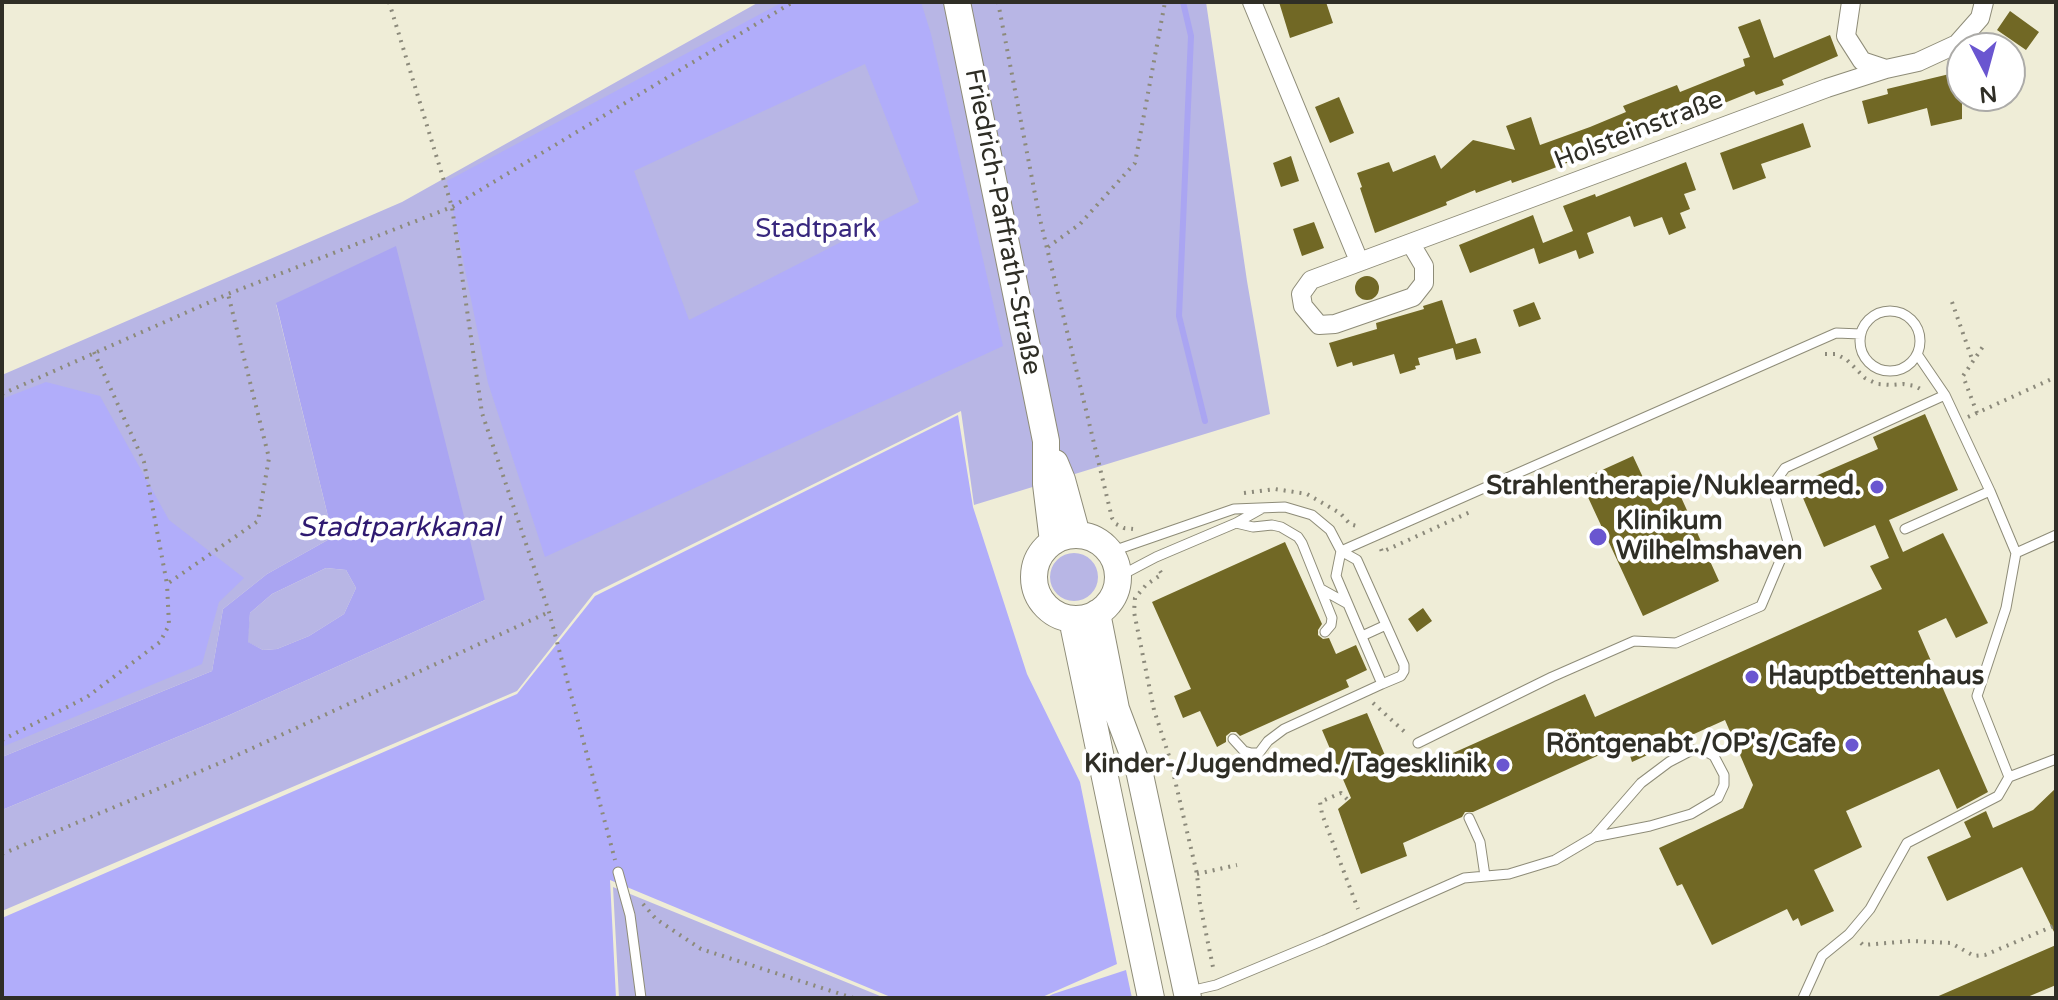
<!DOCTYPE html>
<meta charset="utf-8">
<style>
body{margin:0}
#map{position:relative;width:2058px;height:1000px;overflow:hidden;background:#efedd7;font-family:"Varela Round",sans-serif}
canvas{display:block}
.frame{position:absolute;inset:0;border:4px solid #2f2e26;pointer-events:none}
.north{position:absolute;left:1946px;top:32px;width:80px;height:80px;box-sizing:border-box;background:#fff;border:2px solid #acaba8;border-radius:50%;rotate:174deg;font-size:22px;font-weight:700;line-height:32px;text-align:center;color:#2f2e26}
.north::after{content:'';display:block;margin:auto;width:28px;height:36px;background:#6a56d0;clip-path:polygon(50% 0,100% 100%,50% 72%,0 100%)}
</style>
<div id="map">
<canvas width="2058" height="1000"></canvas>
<div class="frame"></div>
<div class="north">N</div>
</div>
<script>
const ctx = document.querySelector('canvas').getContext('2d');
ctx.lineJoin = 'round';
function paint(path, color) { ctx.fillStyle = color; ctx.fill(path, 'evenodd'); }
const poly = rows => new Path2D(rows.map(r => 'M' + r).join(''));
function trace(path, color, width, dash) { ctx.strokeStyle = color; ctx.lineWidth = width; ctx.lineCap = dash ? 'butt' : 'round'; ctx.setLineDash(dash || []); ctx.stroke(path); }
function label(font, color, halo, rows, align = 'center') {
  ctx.font = font + ' "Varela Round",sans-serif'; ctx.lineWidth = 8; ctx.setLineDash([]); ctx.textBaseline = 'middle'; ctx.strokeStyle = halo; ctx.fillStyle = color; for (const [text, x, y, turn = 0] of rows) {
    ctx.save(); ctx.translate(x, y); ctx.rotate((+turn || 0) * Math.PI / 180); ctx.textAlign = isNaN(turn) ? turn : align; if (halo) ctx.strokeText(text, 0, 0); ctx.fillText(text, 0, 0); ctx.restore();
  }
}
const green = poly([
 [759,2,1206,2,1247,281,1270,414,974,505,961,411,594,593,517,691,2,911,2,810,225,717,485,600,276,304,333,537,267,574,223,609,212,671,2,757,2,375,402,202],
 '1050 577a24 24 0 1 1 48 0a24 24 0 1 1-48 0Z',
 [326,568,346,570,356,588,344,614,309,636,277,649,263,650,247,642,250,613,272,594],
 [613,887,885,998,619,998]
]);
const forest = poly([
 [783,2,921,2,931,34,1003,346,545,557,488,383,447,181],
 [865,64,919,202,689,320,634,171],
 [46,382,100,396,169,520,244,578,219,602,202,664,2,747,2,399],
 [958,415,973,507,1027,674,1080,782,1117,964,1040,998,893,998,610,880,616,998,2,998,2,918,517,694,595,596],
 [1126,970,1132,998,1045,998,1053,994]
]);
const water = poly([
 [396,246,485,600,225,717,2,810,2,757,212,671,223,609,267,574,333,537,276,303],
 [326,568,346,570,356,588,344,614,309,636,277,649,263,650,248,642,250,613,272,594]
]);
const stream = poly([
 [1183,2,1191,36,1179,316,1205,421]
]);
const building = poly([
 [1279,2,1326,2,1333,23,1290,38],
 [2010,11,2039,32,2026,50,1997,30],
 [1760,19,1774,58,1830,35,1838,56,1782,80,1784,85,1756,95,1754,91,1690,117,1691,120,1666,130,1664,125,1549,170,1512,183,1511,180,1476,193,1475,190,1446,202,1447,205,1375,233,1360,188,1362,187,1357,173,1389,162,1393,172,1435,155,1441,169,1473,140,1515,150,1506,126,1531,117,1540,145,1590,127,1626,112,1623,106,1677,85,1680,92,1745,66,1743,59,1750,57,1738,27],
 [1962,71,1962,119,1931,126,1927,108,1868,124,1862,101,1888,94,1887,89],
 [1339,97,1354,133,1330,143,1315,107],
 [1803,123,1811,147,1761,164,1766,178,1733,190,1720,153],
 [1291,156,1299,181,1281,187,1273,163],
 [1686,162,1696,190,1684,194,1690,209,1680,213,1686,228,1669,235,1662,217,1634,227,1630,216,1587,233,1594,253,1579,259,1576,250,1539,264,1534,248,1470,273,1459,245,1533,215,1543,243,1573,231,1563,206,1595,194,1596,197],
 [1314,222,1324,248,1302,256,1293,229],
 '1355 288a12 12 0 1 1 24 0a12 12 0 1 1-24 0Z',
 [1442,300,1456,344,1476,338,1481,353,1456,360,1453,348,1418,358,1420,365,1415,366,1416,369,1400,374,1394,354,1353,366,1352,362,1337,367,1329,343,1377,329,1376,323,1424,309,1423,306],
 [1534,302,1541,319,1519,327,1513,310],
 [1925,414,1958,490,1889,520,1903,552,1943,533,1988,623,1956,638,1946,618,1918,631,1988,792,1957,809,1939,769,1846,811,1862,847,1814,870,1834,911,1801,926,1798,918,1793,921,1787,909,1712,945,1682,884,1677,886,1659,848,1743,808,1753,785,1725,720,1632,762,1626,743,1473,812,1465,812,1462,817,1403,843,1407,856,1361,874,1338,809,1351,798,1322,730,1367,713,1395,779,1585,694,1595,717,1882,589,1870,566,1889,558,1875,525,1824,547,1797,484,1878,449,1873,437],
 [1633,456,1647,486,1671,475,1719,581,1643,616,1580,480],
 [1285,542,1322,624,1318,630,1318,635,1323,639,1329,638,1336,654,1356,645,1367,670,1346,680,1349,687,1240,736,1236,732,1231,732,1226,736,1226,742,1217,747,1200,711,1183,718,1174,696,1191,689,1152,602],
 [1423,608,1432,621,1417,632,1408,619],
 [2056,788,2056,936,2022,867,1947,901,1927,857,1971,837,1964,822,1986,811,1993,828,2033,810],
 [2056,945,2056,985,2025,998,1934,998]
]);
const path = poly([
 [389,2,452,207,482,413,549,612,615,860],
 [998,2,1039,215,1112,518,1116,524,1124,528,1133,529],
 [1048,247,1080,224,1135,163,1165,2],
 [1952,302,1972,359],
 [94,352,144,462,167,584,258,521,269,458,228,294],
 [1825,354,1836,354,1847,360,1865,378,1877,384,1891,385,1903,384,1915,386,1924,391],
 [2,394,228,294,452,207,793,2],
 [1977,413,1963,376,1984,345],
 [1968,417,2056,377],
 [1244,493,1275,489,1307,494,1340,513,1350,524,1360,527],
 [1381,549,1382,552,1470,512],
 [1160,571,1162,574,1146,585,1135,598,1134,612,1154,710,1170,759,1197,874,1200,904,1214,972],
 [1373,703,1408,735],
 [2,740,87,697,160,642,169,625,167,584],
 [1347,799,1341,793,1320,802,1322,814,1358,909],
 [2,854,220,763,549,612],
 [1197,874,1237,865],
 [643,904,656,919,701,949,853,998],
 [1861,943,1863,945,1911,941,1951,943,1974,956,1985,955,2056,925]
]);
const lane = poly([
 '1860 341a30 30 0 1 1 60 0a30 30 0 1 1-60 0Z',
 [1917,354,1945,395,1990,491,2016,553,2006,608,1977,696,2009,777],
 [1236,523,1253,527,1272,525,1281,527,1298,537,1302,543,1332,618,1331,625,1325,632],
 [1905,529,1990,491],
 [1341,551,1836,333,1861,334],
 [1110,552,1234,509,1285,507,1312,515,1330,530,1341,551,1357,560,1404,665,1404,671,1401,676,1382,684,1336,576,1341,551],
 [2016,553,2056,535],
 [1118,577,1156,557,1236,523,1261,509],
 [1321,589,1348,604],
 [1362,636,1386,625],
 [1233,739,1244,751,1251,753,1259,753,1268,741,1284,729,1382,684],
 [1418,743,1552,677,1634,641,1676,643,1761,606,1788,542,1772,486,1785,468,1945,395],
 [1469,818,1480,842,1485,876],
 [618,872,630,915,641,998],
 [1190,991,1216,985,1324,940,1464,878,1509,874,1555,860,1594,837,1641,783,1669,762,1692,750,1705,751,1714,756,1724,775,1724,785,1718,798,1691,814,1650,826,1594,837],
 [1803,998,1822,956,1849,934,1870,909,1907,843,1998,796,2009,777,2056,759]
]);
const street = poly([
 [1252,2,1359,261],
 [1851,2,1846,36,1862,61,1886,69,1918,62,1957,44,1980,18,1984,2],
 [1411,244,1424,266,1424,283,1413,297,1335,324,1319,325,1303,306,1301,294,1311,280,1827,88,1886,69]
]);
const secondary = poly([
 [957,2,1046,441,1046,484,1053,542],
 [1055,463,1062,480,1077,535],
 '1034 577a42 42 0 1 1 84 0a42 42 0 1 1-84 0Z',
 [1097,613,1116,709,1139,770,1188,998],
 [1072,619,1151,998]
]);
const markers = [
 [1877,487,8,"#6a56d0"],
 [1598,537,10,"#6a56d0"],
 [1752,677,8,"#6a56d0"],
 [1852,745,8,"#6a56d0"],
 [1503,765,8,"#6a56d0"]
];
const streetNames = [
 ["Holsteinstraße",1639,131,-21],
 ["Friedrich-Paffrath-Straße",1002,222,79]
];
const parkNames = [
 ["Stadtpark",816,230]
];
const poiNames = [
 ["Strahlentherapie/Nuklearmed.",1861,487],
 ["Klinikum",1616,522,"left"],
 ["Wilhelmshaven",1616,552,"left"],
 ["Hauptbettenhaus",1768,677,"left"],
 ["Röntgenabt./OP's/Cafe",1836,745],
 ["Kinder-/Jugendmed./Tagesklinik",1487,765]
];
const waterNames = [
 ["Stadtparkkanal",399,529]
];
paint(green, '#b8b6e5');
paint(forest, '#b1adfa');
paint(water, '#aaa5f2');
trace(stream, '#aaa5f2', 6);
paint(building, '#716825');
trace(lane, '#8e8c78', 11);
trace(street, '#8e8c78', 20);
trace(secondary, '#8e8c78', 28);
trace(path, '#8c8a7b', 4, [2, 6]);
trace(lane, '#fff', 9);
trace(street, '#fff', 18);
trace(secondary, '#fff', 26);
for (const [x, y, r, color] of markers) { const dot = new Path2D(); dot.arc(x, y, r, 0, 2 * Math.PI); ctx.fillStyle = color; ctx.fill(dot); trace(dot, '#fff', 3); }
label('26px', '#2f2e26', '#fff', streetNames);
label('26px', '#38277e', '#fff', parkNames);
label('bold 26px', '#2f2e26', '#fff', poiNames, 'right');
label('italic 28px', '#2f1a71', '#fff', waterNames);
</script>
